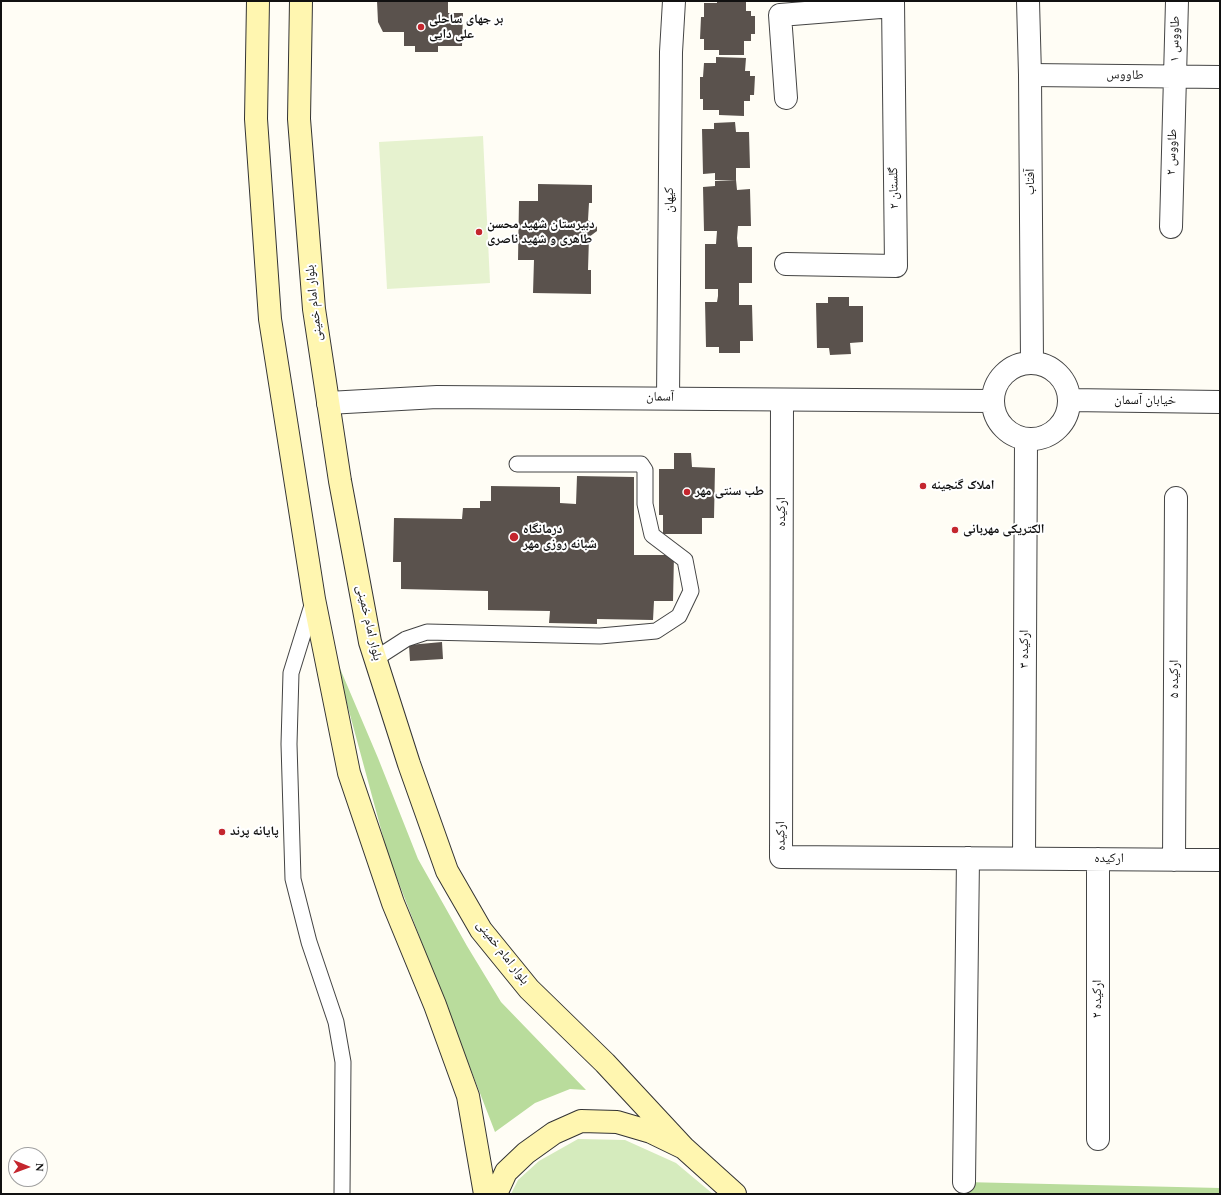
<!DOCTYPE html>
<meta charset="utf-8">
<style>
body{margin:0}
#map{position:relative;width:1221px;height:1195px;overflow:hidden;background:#fffdf5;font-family:Spectral,serif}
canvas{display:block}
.frame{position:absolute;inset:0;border:2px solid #111;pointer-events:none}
.north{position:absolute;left:8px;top:1147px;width:40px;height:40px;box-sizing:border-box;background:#fff;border:1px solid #a0a0a0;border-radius:50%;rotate:91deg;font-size:11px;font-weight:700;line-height:16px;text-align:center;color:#111}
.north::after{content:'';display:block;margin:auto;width:14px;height:18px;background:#c4262e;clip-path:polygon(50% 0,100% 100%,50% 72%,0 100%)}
</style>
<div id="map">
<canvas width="1221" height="1195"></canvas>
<div class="frame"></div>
<div class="north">N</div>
</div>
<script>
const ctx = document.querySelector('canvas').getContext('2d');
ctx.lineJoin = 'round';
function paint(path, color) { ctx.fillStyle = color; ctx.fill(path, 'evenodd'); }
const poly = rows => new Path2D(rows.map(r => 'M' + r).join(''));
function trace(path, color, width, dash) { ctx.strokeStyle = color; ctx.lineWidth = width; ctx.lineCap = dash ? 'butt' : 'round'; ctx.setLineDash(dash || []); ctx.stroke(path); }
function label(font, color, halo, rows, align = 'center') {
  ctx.font = font + ' Spectral,"Noto Naskh Arabic",serif'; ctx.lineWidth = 4; ctx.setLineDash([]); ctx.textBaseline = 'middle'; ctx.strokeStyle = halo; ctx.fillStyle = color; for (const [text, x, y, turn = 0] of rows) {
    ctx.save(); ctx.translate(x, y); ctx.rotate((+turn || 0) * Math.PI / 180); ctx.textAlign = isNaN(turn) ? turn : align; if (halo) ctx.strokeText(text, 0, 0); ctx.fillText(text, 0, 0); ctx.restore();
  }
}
const green = poly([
 [578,1139,625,1140,676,1163,713,1194,511,1194,518,1180,539,1161]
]);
const forest = poly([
 [333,652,378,758,418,859,467,946,501,1002,586,1090,570,1089,535,1103,495,1132,388,855],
 [964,1182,1220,1188,1220,1194,963,1194]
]);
const pitch = poly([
 [483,136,490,283,387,289,379,142]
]);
const building = poly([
 [377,1,448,1,448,13,463,13,462,46,438,46,438,52,415,52,415,46,404,46,404,32,383,32,378,22],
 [717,1,746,1,746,11,751,11,751,16,755,16,755,34,751,34,751,41,744,41,744,55,719,55,719,50,704,50,704,39,700,39,701,17,704,17,704,3,717,3],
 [716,57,746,58,745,71,750,71,750,76,755,76,754,95,750,95,750,101,744,101,744,116,719,115,719,110,703,110,703,99,700,99,700,77,703,77,704,63,716,63],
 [735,122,736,132,749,132,750,168,736,168,736,180,715,180,715,173,703,174,702,129,714,129,714,123],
 [736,180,737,190,750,189,751,226,738,226,737,238,738,247,752,247,752,283,739,283,739,305,752,305,753,341,740,341,740,353,719,353,719,347,706,347,705,302,717,302,718,296,718,289,705,289,705,244,716,244,717,231,704,231,703,187,715,186,715,181],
 [538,184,592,185,592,203,589,203,588,220,597,227,597,231,589,237,588,270,591,270,591,294,533,293,534,260,518,260,519,201,538,201],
 [828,297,849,297,849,306,863,306,863,342,850,343,851,354,830,355,829,348,817,348,816,303,828,303],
 [674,453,691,453,692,467,715,468,714,518,702,518,702,534,663,534,663,515,659,515,659,469,674,469],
 [577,476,634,477,634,555,674,555,673,601,654,601,653,620,597,619,597,624,549,623,550,611,488,610,488,591,401,589,401,562,393,562,394,518,462,519,463,508,480,508,480,501,491,501,491,486,560,487,560,503,576,504],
 [442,642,443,659,410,661,409,645]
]);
const service = poly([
 [313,602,291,673,289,744,293,879,309,942,336,1022,343,1062,342,1194],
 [375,659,406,639,427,632,600,636,656,631,679,616,691,591,685,560,652,535,645,504,645,470,641,464,517,464]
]);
const minor = poly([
 [1030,75,1220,77],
 [786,98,780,15,893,6],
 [1171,227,1177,1],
 [786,264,896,266,893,1],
 [668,398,671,52,674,1],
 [782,401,781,857,1220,860],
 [1024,858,1026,440],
 [1174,860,1176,498],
 [1098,1139,1098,859],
 [964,1182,968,858]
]);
const tertiary = poly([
 [1028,1,1030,75,1032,362],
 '993 401a38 38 0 1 1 76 0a38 38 0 1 1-76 0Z',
 [1069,400,1220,402],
 [328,403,437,397,992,401]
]);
const secondary = poly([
 [258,1,256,119,270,319,314,599,349,773,393,903,435,1005,468,1096,485,1194],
 [301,1,299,119,314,309,340,481,370,642,409,764,447,871,481,930,529,989,605,1063,684,1148],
 [496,1194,506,1172,526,1153,554,1133,581,1121,617,1122,651,1132,684,1148,735,1194]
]);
const markers = [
 [421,27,4,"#c4262e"],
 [479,232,4,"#c4262e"],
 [923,486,4,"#c4262e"],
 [687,492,4,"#c4262e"],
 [955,530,4,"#c4262e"],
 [514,537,5,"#c4262e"],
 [222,832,4,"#c4262e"]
];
const poiNames = [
 ["بر جهای ساحلی",429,20],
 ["علی دایی",429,35],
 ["دبیرستان شهید محسن",487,225],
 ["طاهری و شهید ناصری",487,240],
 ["املاک گنجینه",931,486],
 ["طب سنتی مهر",695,492],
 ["درمانگاه",523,530],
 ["شبانه روزی مهر",523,545],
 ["الکتریکی مهربانی",963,530],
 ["پایانه پرند",230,832]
];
const streetNames = [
 ["طاووس ۱",1176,39,-89],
 ["طاووس",1125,76,1],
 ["طاووس ۲",1173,152,-88],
 ["آفتاب",1031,182,-90],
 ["گلستان ۲",895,188,-91],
 ["کیهان",670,200,-90],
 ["بلوار امام خمینی",315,303,-96],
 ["آسمان",660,398,1],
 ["خیابان آسمان",1145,401],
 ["ارکیده",782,512,-90],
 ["بلوار امام خمینی",368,623,77],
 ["ارکیده ۳",1025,649,-90],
 ["ارکیده ۵",1175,679,-90],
 ["ارکیده",782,836,-91],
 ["ارکیده",1109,859],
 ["بلوار امام خمینی",502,953,52],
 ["ارکیده ۲",1098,999,-90]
];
paint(green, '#d5ebbd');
paint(forest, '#b9dc9c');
paint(pitch, '#e6f2cf');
paint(building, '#5a524d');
trace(service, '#444', 17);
trace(minor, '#444', 24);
trace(tertiary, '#444', 24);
trace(secondary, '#333', 24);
trace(service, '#fff', 15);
trace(minor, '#fff', 22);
trace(tertiary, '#fff', 22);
trace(secondary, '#fff6b0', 22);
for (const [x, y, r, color] of markers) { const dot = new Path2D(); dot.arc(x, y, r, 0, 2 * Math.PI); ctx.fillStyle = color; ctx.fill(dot); trace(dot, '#fff', 1.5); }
label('bold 13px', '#111', '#fff', poiNames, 'left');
label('13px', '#111', '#fff', streetNames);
</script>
